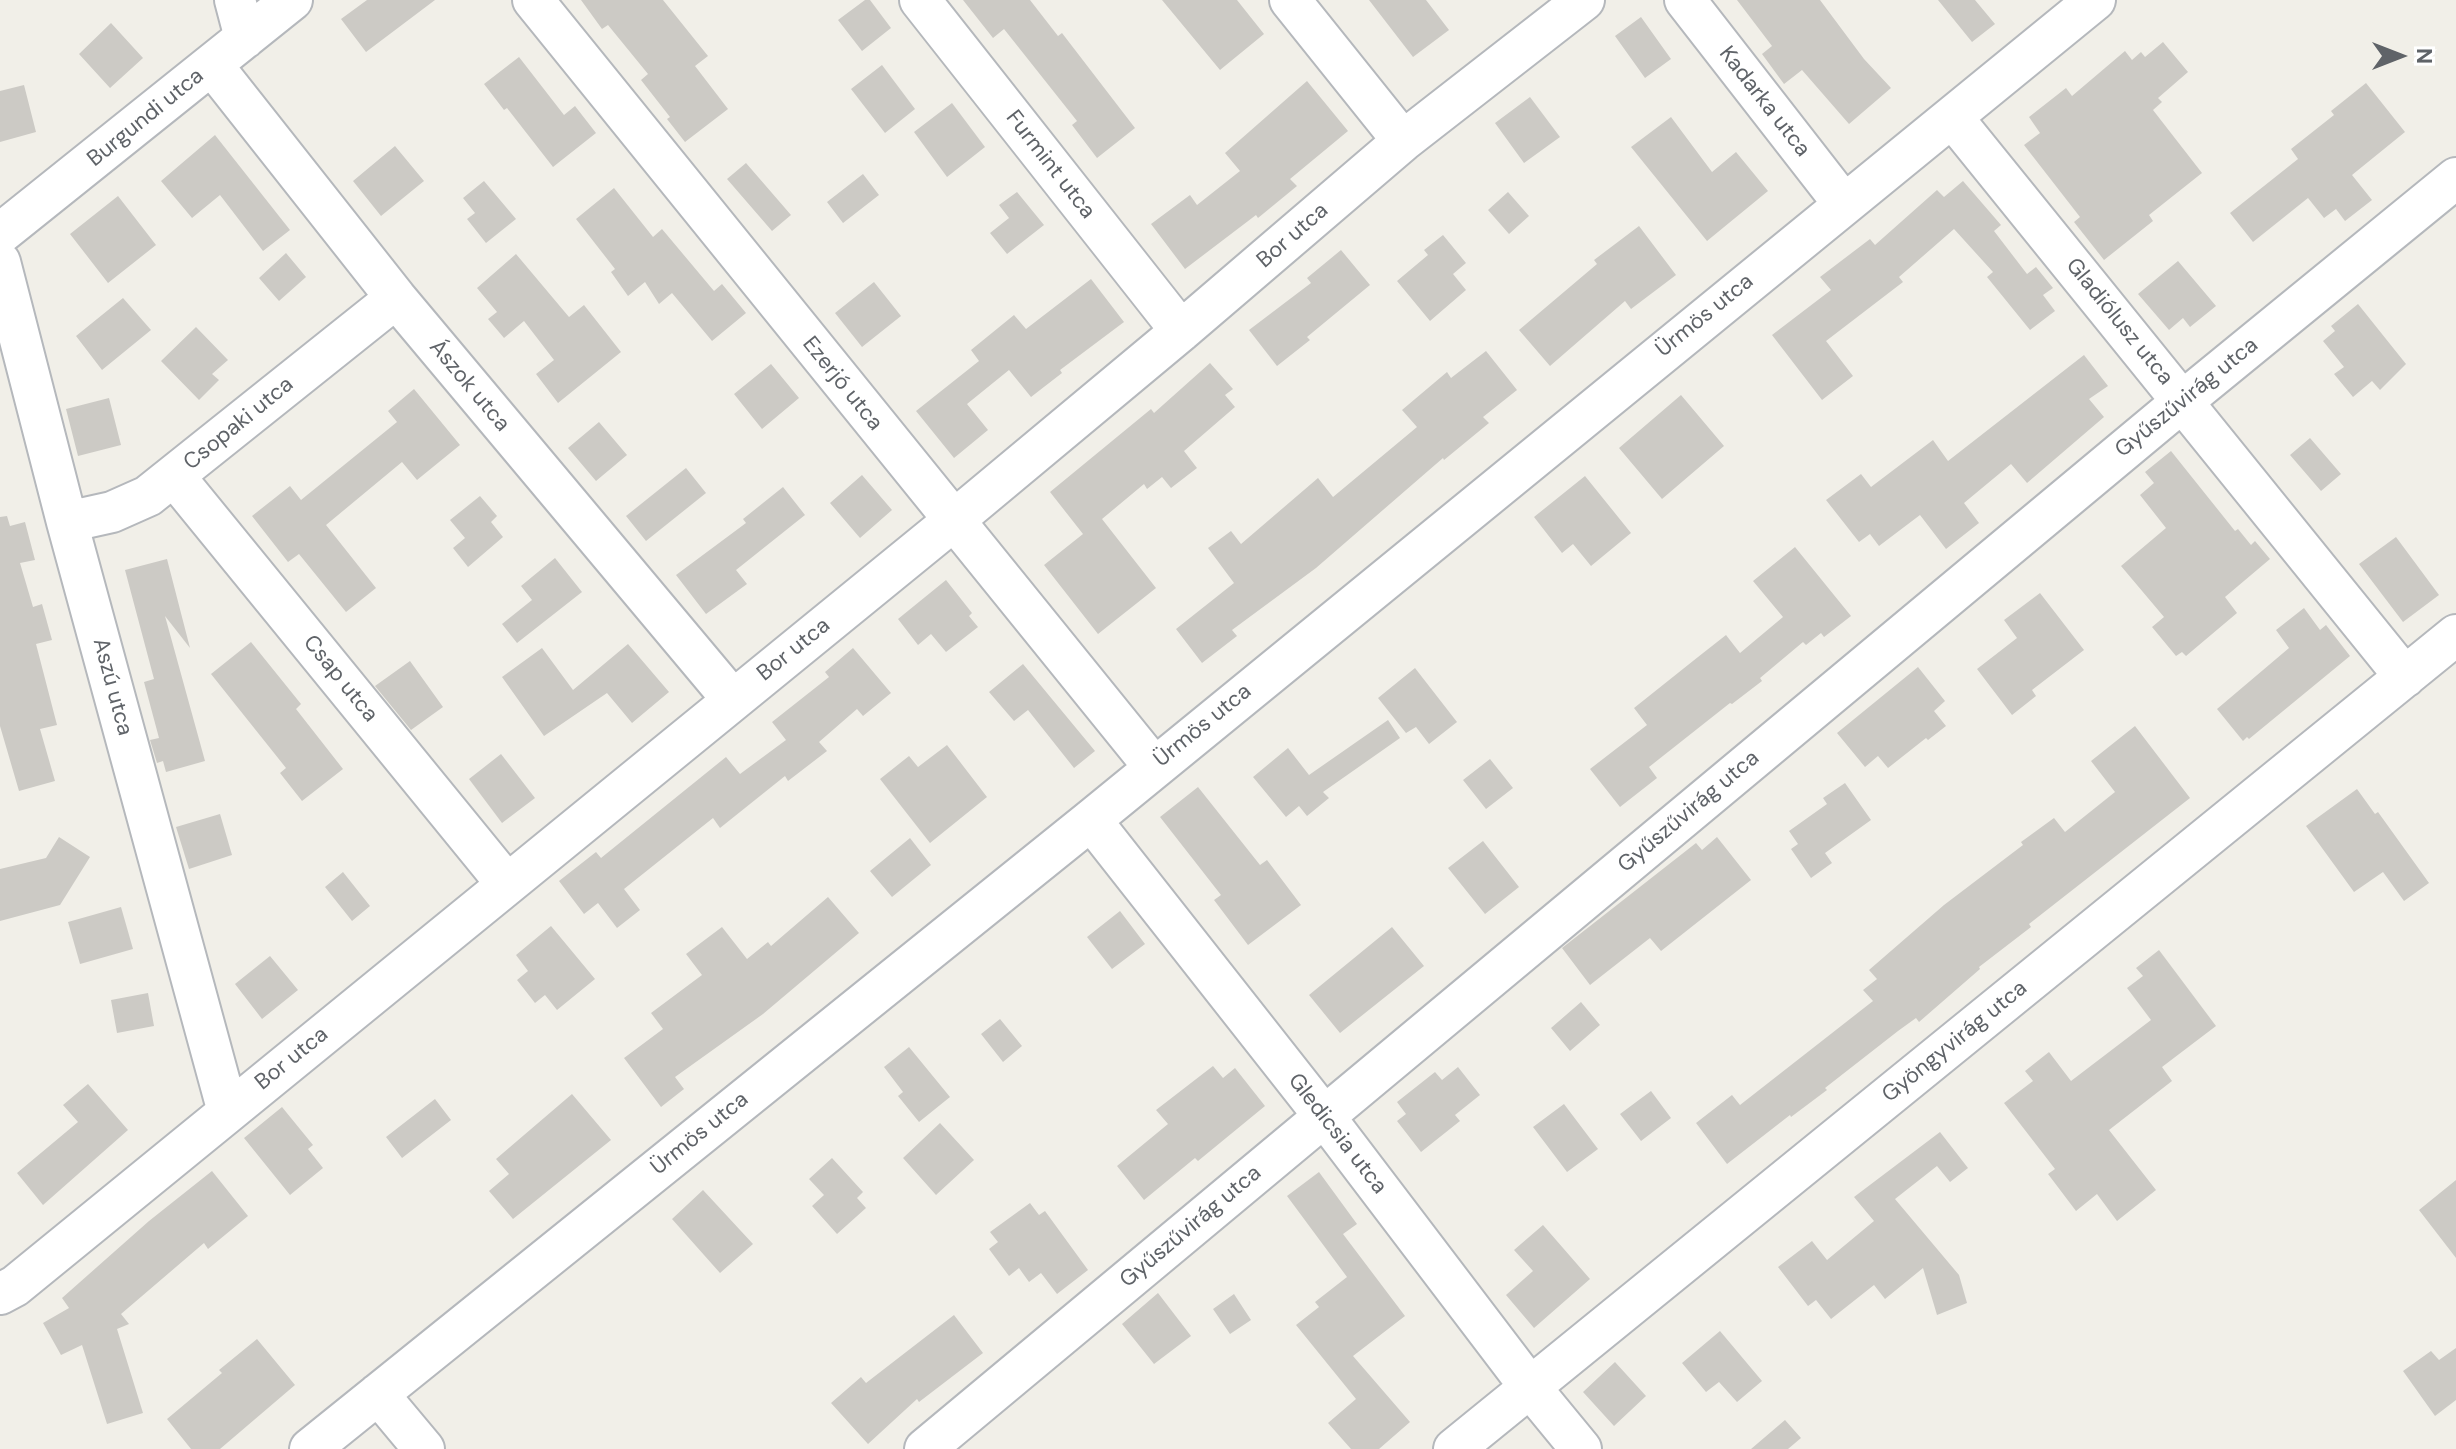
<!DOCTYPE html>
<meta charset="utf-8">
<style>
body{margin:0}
#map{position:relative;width:2456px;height:1449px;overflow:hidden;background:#f1efe8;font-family:"DM Sans",sans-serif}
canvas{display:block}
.north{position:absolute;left:2360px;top:16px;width:80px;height:80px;-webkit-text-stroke:6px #fff;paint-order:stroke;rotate:90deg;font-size:22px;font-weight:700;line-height:32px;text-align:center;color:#5f6368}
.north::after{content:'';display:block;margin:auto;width:28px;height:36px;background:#5f6368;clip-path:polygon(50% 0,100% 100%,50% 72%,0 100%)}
</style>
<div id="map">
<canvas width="2456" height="1449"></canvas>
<div class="north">N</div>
</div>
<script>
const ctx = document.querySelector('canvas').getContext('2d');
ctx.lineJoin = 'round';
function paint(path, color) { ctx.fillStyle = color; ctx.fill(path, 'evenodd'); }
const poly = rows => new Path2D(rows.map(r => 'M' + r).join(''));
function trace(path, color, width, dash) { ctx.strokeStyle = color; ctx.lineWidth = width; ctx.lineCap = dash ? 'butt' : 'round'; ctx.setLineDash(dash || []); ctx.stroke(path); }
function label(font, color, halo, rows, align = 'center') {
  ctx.font = font + ' "DM Sans",sans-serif'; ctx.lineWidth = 6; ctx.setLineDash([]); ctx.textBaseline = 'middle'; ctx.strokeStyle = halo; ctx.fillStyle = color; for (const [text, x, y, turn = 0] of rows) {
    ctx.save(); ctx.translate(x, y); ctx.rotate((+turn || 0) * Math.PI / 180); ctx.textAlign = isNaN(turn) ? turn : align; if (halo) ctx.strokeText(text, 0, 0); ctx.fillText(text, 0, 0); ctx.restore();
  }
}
const building = poly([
 [367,0,435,0,366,52,341,19],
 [581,0,663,0,708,56,695,66,728,109,685,142,667,119,670,117,641,80,648,74,608,25,602,29],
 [865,0,870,0,891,28,862,51,838,20],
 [963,0,1030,0,1058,36,1062,33,1135,128,1097,158,1072,125,1077,121,1004,29,993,38],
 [1162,0,1237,0,1264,34,1220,70],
 [1369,0,1426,0,1449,30,1413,57],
 [1737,0,1820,0,1864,59,1891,88,1849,124,1802,70,1784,84,1762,54,1772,46],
 [1938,0,1975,0,1995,24,1972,42],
 [1641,17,1671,59,1645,78,1615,36],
 [111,23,143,58,110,88,79,54],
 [2163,42,2188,72,2158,98,2162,102,2153,110,2202,173,2149,215,2153,221,2104,260,2074,222,2080,217,2024,145,2040,133,2029,117,2066,88,2072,96,2125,51,2132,60,2141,52,2145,57],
 [519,57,564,115,575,106,596,133,553,167,507,108,504,110,484,84],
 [882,65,915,109,885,133,851,89],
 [1307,81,1348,131,1290,179,1297,186,1258,218,1256,215,1185,269,1151,224,1190,195,1197,205,1240,171,1225,153],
 [2366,83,2405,132,2352,175,2372,200,2345,221,2336,209,2324,218,2308,198,2253,242,2230,213,2298,159,2291,149,2334,115,2331,111],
 [24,85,36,132,0,142,0,91],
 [1530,97,1560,137,1524,163,1495,123],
 [952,103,985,147,947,177,914,132],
 [1671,117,1712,172,1736,152,1768,191,1707,241,1631,147],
 [215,135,290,230,263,251,220,195,192,218,161,181],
 [395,146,424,181,381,216,353,181],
 [746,163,791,215,772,231,727,179],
 [863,174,879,195,843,223,827,202],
 [484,181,516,219,486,243,467,219,475,213,463,198],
 [1963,181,2001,225,1994,231,2027,274,2036,267,2053,288,2043,295,2055,311,2030,330,1987,277,1993,272,1954,229,1899,277,1903,282,1826,341,1853,376,1822,400,1772,335,1831,290,1820,277,1870,239,1875,245,1937,190,1944,197],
 [614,188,653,237,662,229,714,291,722,284,746,313,712,341,672,293,659,304,645,282,628,296,611,272,615,269,576,219],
 [1017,192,1044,225,1007,254,990,233,1009,218,999,205],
 [1508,192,1529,216,1509,234,1488,210],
 [118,196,156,245,108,283,70,234],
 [1639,226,1676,275,1631,309,1625,301,1550,366,1519,330,1597,264,1594,260],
 [1443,235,1466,263,1453,274,1466,290,1430,321,1397,281,1428,255,1424,250],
 [1341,250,1370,285,1307,337,1310,340,1277,366,1249,330,1311,283,1307,278],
 [286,253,306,277,279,301,259,278],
 [516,254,569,317,584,305,621,352,558,403,536,374,554,360,524,321,504,338,488,319,497,312,477,288],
 [2178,261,2216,306,2190,327,2183,318,2169,330,2138,294],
 [1091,279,1124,322,1060,370,1062,373,1031,397,1009,370,967,404,988,430,954,458,916,411,979,361,971,350,1014,315,1026,329],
 [874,282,901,316,862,347,835,313],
 [123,298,151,330,102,370,76,336],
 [2358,304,2406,364,2380,390,2372,381,2353,397,2334,374,2344,367,2323,341,2335,331,2331,326],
 [196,327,228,360,212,374,219,380,199,400,161,361],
 [1486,351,1517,390,1483,417,1489,423,1444,460,1443,458,1316,568,1232,630,1237,636,1202,663,1176,629,1234,583,1208,548,1231,531,1241,544,1318,478,1333,497,1417,427,1402,410,1447,372,1451,378],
 [2084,355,2108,386,2089,399,2104,417,2027,483,2011,464,1964,503,1979,523,1946,549,1920,515,1879,546,1870,534,1859,542,1826,500,1861,474,1871,487,1933,440,1948,461],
 [1210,363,1233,389,1225,395,1235,407,1184,451,1197,468,1171,488,1162,477,1147,489,1144,484,1102,519,1156,588,1098,634,1044,565,1083,534,1050,492,1151,409,1154,413],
 [771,364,799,398,762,429,734,394],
 [414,389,460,445,417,480,402,462,326,525,376,588,346,612,299,554,288,562,252,516,290,486,301,500,397,422,388,411],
 [1681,395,1724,446,1662,499,1619,448],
 [109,398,121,445,78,456,66,409],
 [599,422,627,455,596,481,568,448],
 [2310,438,2341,474,2321,491,2290,455],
 [2171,451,2235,531,2238,529,2251,545,2255,541,2270,559,2225,597,2237,613,2186,656,2182,652,2176,656,2152,627,2164,617,2121,566,2166,528,2140,495,2154,483,2145,472],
 [686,468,706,493,646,541,626,516],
 [862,475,892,510,860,538,830,503],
 [1585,476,1631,533,1591,566,1573,544,1562,553,1534,517],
 [783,487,805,515,736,570,747,584,706,614,676,575,746,523,743,519],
 [480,496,497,516,491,522,503,537,468,567,453,548,465,538,450,520],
 [7,516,10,526,25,522,35,560,20,563,33,607,42,604,52,640,36,644,57,725,40,729,55,781,19,791,0,726,0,517],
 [2396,537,2439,595,2403,622,2359,564],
 [1795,547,1851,616,1824,637,1821,633,1806,645,1803,642,1760,678,1762,681,1732,704,1730,703,1649,767,1657,778,1620,807,1590,769,1647,725,1634,708,1698,657,1726,635,1740,653,1783,617,1753,581],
 [555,558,582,592,517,643,502,624,532,600,521,586],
 [167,559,190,648,165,616,205,761,166,772,163,761,157,763,150,740,159,738,144,682,154,679,125,570],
 [946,580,972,613,969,616,978,627,946,652,931,634,918,645,898,619],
 [2040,593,2084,650,2032,690,2036,696,2012,715,1977,669,2017,638,2004,620],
 [2304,608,2320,630,2326,625,2350,656,2249,739,2247,737,2243,741,2217,709,2289,648,2276,630],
 [251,642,301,704,296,709,343,769,302,801,280,773,286,768,211,674],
 [628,644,669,692,632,723,607,693,544,736,502,677,542,648,573,690],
 [853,648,891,693,863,716,857,709,819,742,827,751,788,781,785,776,720,828,713,818,624,889,640,910,617,928,598,903,584,914,559,881,596,852,601,858,726,757,740,774,786,740,772,722,829,677,825,672],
 [410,661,443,707,411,730,375,686],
 [1023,664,1095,751,1074,768,1028,710,1014,721,989,692],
 [1918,667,1945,701,1934,711,1946,726,1928,740,1926,738,1888,768,1878,756,1865,767,1837,733],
 [1415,668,1457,722,1429,744,1416,727,1406,733,1378,698],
 [1388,720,1400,738,1323,792,1329,798,1307,816,1299,806,1286,817,1253,777,1288,748,1309,775],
 [2135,726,2190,798,2029,924,2031,927,1979,967,1980,969,1919,1022,1916,1018,1898,1031,1825,1088,1827,1090,1791,1117,1790,1115,1727,1164,1696,1123,1732,1095,1740,1105,1873,1001,1863,990,1877,979,1869,970,1944,905,2023,845,2021,842,2054,818,2065,832,2115,792,2091,761],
 [947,745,987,797,930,843,880,779,909,756,918,767],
 [501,754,535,798,502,823,469,779],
 [1490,759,1513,788,1486,809,1463,780],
 [1845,783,1871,820,1825,853,1832,863,1811,878,1791,849,1798,844,1789,831,1827,804,1823,798],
 [1198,787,1260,865,1267,860,1301,905,1248,945,1214,900,1221,895,1160,817],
 [2357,789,2375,814,2378,812,2429,883,2404,901,2383,872,2354,892,2306,826],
 [220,814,232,855,189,869,176,827],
 [59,837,90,857,60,905,0,921,0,869,46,858],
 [1717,837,1751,880,1661,951,1650,938,1590,985,1562,948,1696,843,1702,850],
 [910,838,931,865,892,897,870,871],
 [1483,841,1519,887,1485,914,1448,868],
 [343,872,370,906,352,921,325,887],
 [828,897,859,933,763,1014,675,1077,684,1089,661,1107,624,1058,663,1029,651,1013,702,975,686,954,722,927,747,959,768,942,771,946],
 [121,907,133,949,80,964,68,922],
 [1120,911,1145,944,1112,969,1087,937],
 [551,926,595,979,557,1010,545,995,535,1003,517,980,528,971,516,955],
 [1392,927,1424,966,1340,1033,1309,995],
 [2159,950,2216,1026,2162,1067,2172,1081,2109,1130,2156,1190,2117,1221,2097,1194,2076,1211,2048,1174,2055,1169,2004,1103,2033,1081,2025,1071,2049,1052,2071,1081,2151,1020,2127,988,2143,976,2136,968],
 [270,956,298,990,262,1019,235,984],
 [148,993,154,1026,117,1033,111,1000],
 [1581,1002,1600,1025,1570,1051,1551,1028],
 [1000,1019,1022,1046,1003,1062,981,1034],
 [909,1047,950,1097,919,1122,898,1096,903,1092,884,1067],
 [1213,1066,1223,1078,1235,1068,1265,1106,1198,1161,1195,1158,1144,1200,1117,1166,1168,1124,1156,1110],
 [1458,1067,1480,1095,1455,1115,1460,1121,1421,1152,1397,1121,1406,1114,1397,1102,1435,1072,1442,1080],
 [88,1084,128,1130,43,1205,17,1173,78,1122,63,1105],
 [1651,1091,1671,1118,1641,1141,1620,1114],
 [572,1094,611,1140,513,1219,489,1191,509,1174,496,1159],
 [435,1099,451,1120,402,1158,386,1137],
 [1564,1104,1598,1149,1567,1172,1533,1127],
 [282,1107,313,1145,308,1149,323,1168,290,1195,244,1138],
 [940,1123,974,1160,936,1195,903,1158],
 [1940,1132,1968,1168,1950,1182,1937,1166,1895,1199,1959,1275,1967,1303,1937,1315,1923,1268,1885,1299,1874,1285,1831,1319,1816,1300,1808,1306,1778,1267,1812,1241,1827,1260,1874,1221,1854,1197],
 [832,1158,863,1192,857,1198,866,1208,837,1234,812,1206,824,1195,809,1179],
 [212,1171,248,1216,208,1249,204,1243,121,1314,129,1324,117,1329,143,1413,107,1424,82,1345,61,1355,43,1323,69,1308,62,1298,149,1221],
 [1319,1172,1357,1224,1343,1234,1405,1316,1353,1356,1410,1422,1379,1449,1351,1449,1328,1423,1356,1399,1296,1325,1319,1307,1315,1302,1347,1277,1287,1196],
 [2456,1180,2456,1258,2419,1210],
 [703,1190,753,1244,720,1273,672,1219],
 [1030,1203,1039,1215,1045,1211,1088,1270,1057,1294,1041,1273,1029,1282,1019,1268,1009,1276,989,1249,998,1242,990,1232],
 [1543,1225,1590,1279,1534,1328,1506,1295,1533,1271,1514,1250],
 [1158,1293,1191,1336,1154,1364,1122,1324],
 [1234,1294,1251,1320,1230,1334,1213,1309],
 [954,1315,983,1353,919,1402,917,1399,868,1444,831,1403,861,1377,866,1383],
 [1720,1331,1762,1381,1737,1402,1719,1382,1706,1392,1682,1363],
 [257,1339,295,1385,220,1449,191,1449,167,1419,222,1373,219,1370],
 [2456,1348,2456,1400,2435,1416,2403,1371,2431,1351,2439,1360],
 [1615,1362,1646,1396,1614,1426,1583,1392],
 [1785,1420,1801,1438,1788,1449,1751,1449]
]);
const minor = poly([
 [235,0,245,38],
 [533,0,1154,767],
 [920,0,1181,331],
 [1290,0,1403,141],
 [1685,0,1843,203],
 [212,65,396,298,733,700],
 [1952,117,2405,677],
 [0,234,292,0],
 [0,262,67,522,228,1112],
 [174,476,506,883],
 [67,522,112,512,148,496,396,298],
 [1091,820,1324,1116,1530,1387,1581,1449],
 [0,1294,15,1286,953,521,1181,331,1403,141,1584,0],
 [378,1394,424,1449],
 [310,1449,1091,820,2095,0],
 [925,1449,2183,401,2456,178],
 [1454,1449,2456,635]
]);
const streetNames = [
 ["Kadarka utca",1764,102,52],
 ["Burgundi utca",146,118,-39],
 ["Furmint utca",1050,165,52],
 ["Bor utca",1293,236,-41],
 ["Ürmös utca",1705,316,-39],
 ["Gladiólusz utca",2119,322,51],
 ["Ezerjó utca",842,384,51],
 ["Ászok utca",469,386,50],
 ["Gyűszűvirág utca",2187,398,-39],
 ["Csopaki utca",239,424,-39],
 ["Bor utca",794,650,-39],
 ["Csap utca",340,679,51],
 ["Aszú utca",112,687,75],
 ["Ürmös utca",1203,726,-39],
 ["Gyűszűvirág utca",1689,812,-40],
 ["Gyöngyvirág utca",1955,1042,-39],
 ["Bor utca",292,1059,-39],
 ["Ürmös utca",700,1134,-39],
 ["Gledicsia utca",1337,1134,52],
 ["Gyűszűvirág utca",1191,1227,-40]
];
paint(building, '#cccac5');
trace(minor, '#b5b8bc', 44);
trace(minor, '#fff', 40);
label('22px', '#5f6368', '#fff', streetNames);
</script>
